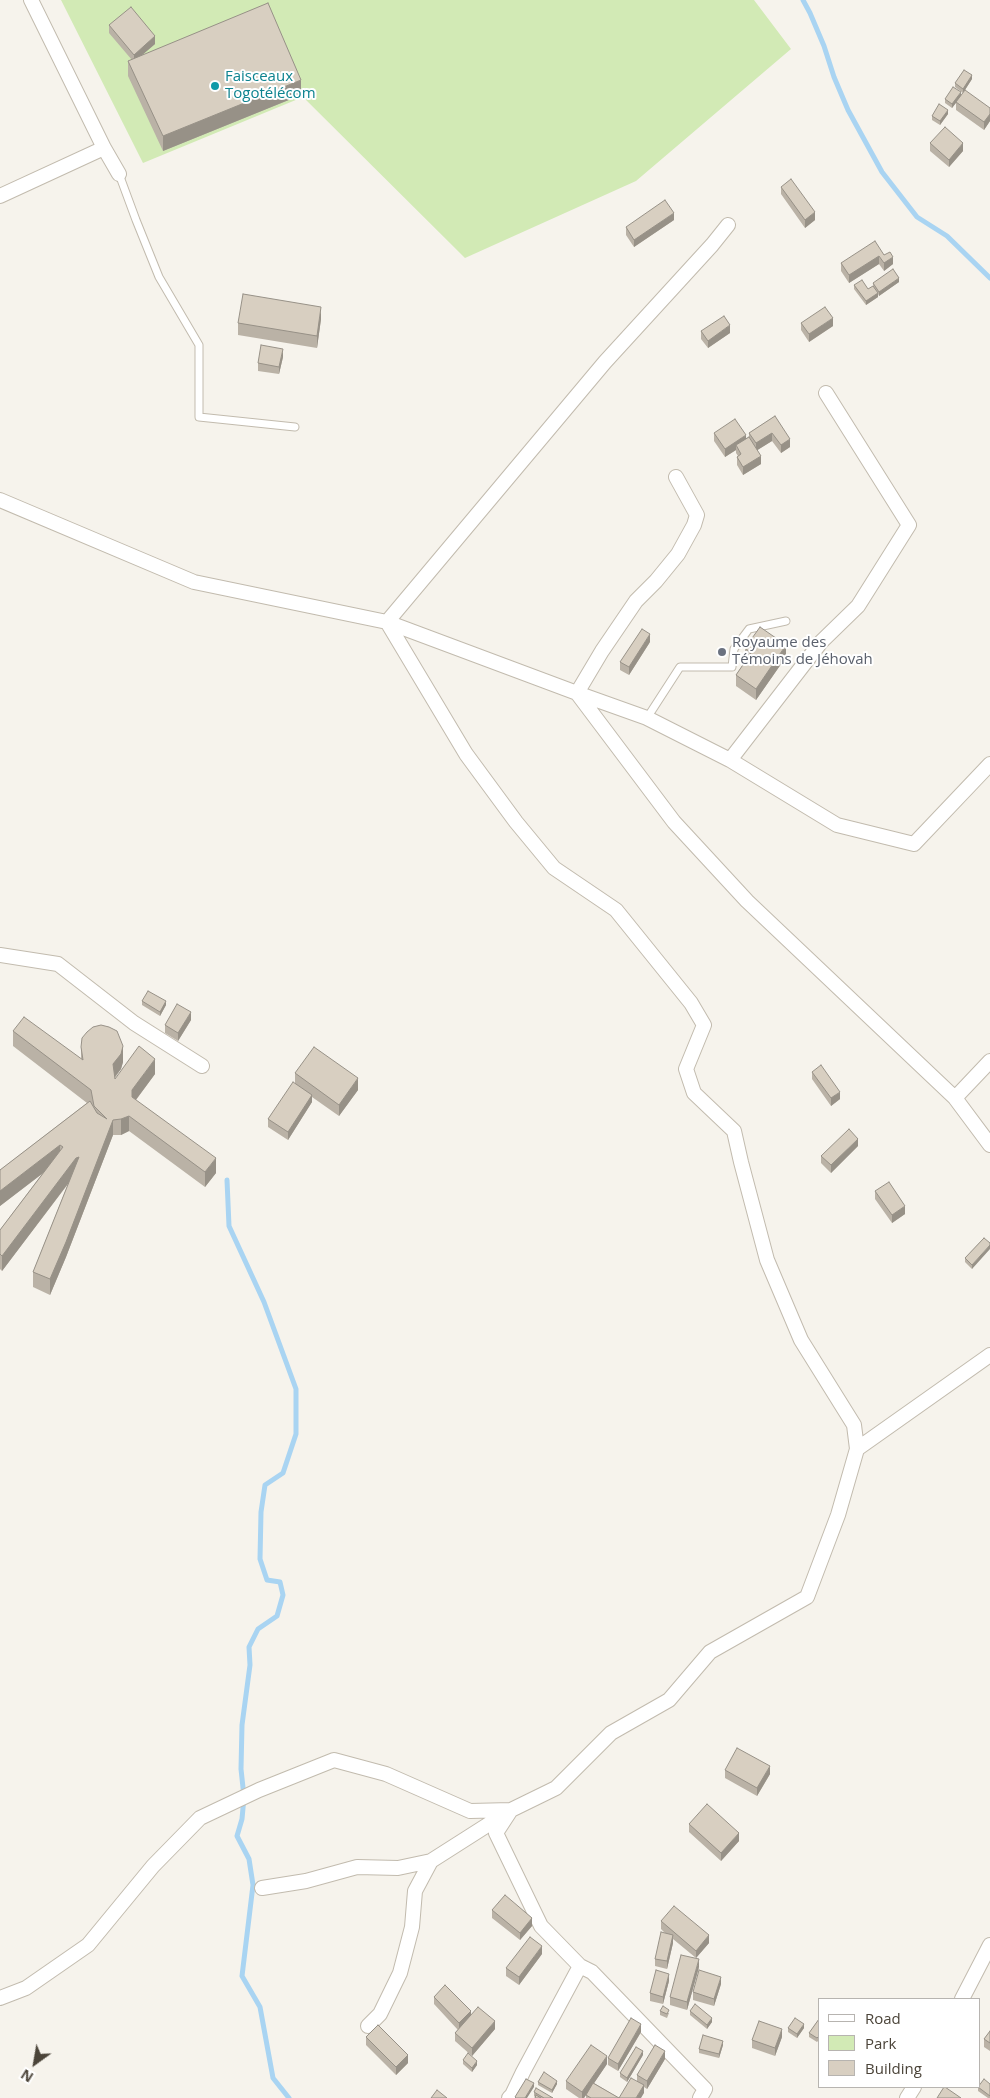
<!DOCTYPE html>
<meta charset="utf-8">
<style>
body{margin:0}
#map{position:relative;width:990px;height:2098px;overflow:hidden;background:#f6f3ec;font-family:"Open Sans",sans-serif}
canvas{display:block}
.legend{position:absolute;left:818px;top:1998px;width:162px;height:90px;box-sizing:border-box;background:#fff;border:1px solid #b7b4b0;margin:0;padding:6px 9px;list-style:none;font-size:15px;color:#4b4439}
.legend li{display:flex;align-items:center;gap:10px;height:25px}
.legend b{width:25px;border:1px solid #b7b4b0}
.north{position:absolute;left:10px;top:2038px;width:50px;height:50px;-webkit-text-stroke:4px #fff;paint-order:stroke;rotate:212deg;font-size:14px;font-weight:700;line-height:20px;text-align:center;color:#4b4439}
.north::after{content:'';display:block;margin:auto;width:18px;height:22px;background:#4b4439;clip-path:polygon(50% 0,100% 100%,50% 72%,0 100%)}
</style>
<div id="map">
<canvas width="990" height="2098"></canvas>
<ul class="legend">
<li><b style="height:6px;background:#fff"></b>Road</li>
<li><b style="height:14px;background:#d2eab5"></b>Park</li>
<li><b style="height:14px;background:#d8cfc1"></b>Building</li>
</ul>
<div class="north">N</div>
</div>
<script>
const ctx = document.querySelector('canvas').getContext('2d');
ctx.lineJoin = 'round';
function paint(path, color) { ctx.fillStyle = color; ctx.fill(path, 'evenodd'); }
const poly = rows => new Path2D(rows.map(r => 'M' + r).join(''));
function trace(path, color, width, dash) { ctx.strokeStyle = color; ctx.lineWidth = width; ctx.lineCap = dash ? 'butt' : 'round'; ctx.setLineDash(dash || []); ctx.stroke(path); }
function label(font, color, halo, rows, align = 'center') {
  ctx.font = font + ' "Open Sans",sans-serif'; ctx.lineWidth = 4; ctx.setLineDash([]); ctx.textBaseline = 'middle'; ctx.strokeStyle = halo; ctx.fillStyle = color; for (const [text, x, y, turn = 0] of rows) {
    ctx.save(); ctx.translate(x, y); ctx.rotate((+turn || 0) * Math.PI / 180); ctx.textAlign = isNaN(turn) ? turn : align; if (halo) ctx.strokeText(text, 0, 0); ctx.fillText(text, 0, 0); ctx.restore();
  }
}
const green = poly([
 [61,0,754,0,791,49,636,181,465,258,303,97,143,163]
]);
const stream = poly([
 [803,0,810,13,824,46,834,77,848,110,882,172,917,217,947,236,990,278],
 [227,1180,229,1226,264,1302,296,1389,296,1434,283,1473,265,1485,261,1512,260,1559,267,1580,280,1582,283,1595,277,1616,258,1629,249,1647,250,1665,242,1725,241,1769,244,1797,242,1819,237,1836,249,1859,253,1885,242,1976,260,2007,273,2078,289,2098]
]);
const lane = poly([
 [119,174,136,220,159,277,199,345,199,417,295,427],
 [647,718,680,667,732,667,734,649,749,629,786,621]
]);
const street = poly([
 [31,0,104,148,119,174],
 [0,196,104,148],
 [676,477,697,515,694,525,678,554,656,581,636,601,602,651,577,693,647,718,730,760,837,825,914,844,990,764],
 [0,500,194,582,387,622,577,693,674,822,747,901,955,1098,990,1145],
 [730,760,821,642,858,606,909,525,826,393],
 [0,955,58,964,134,1023,202,1066],
 [955,1098,990,1061],
 [857,1449,990,1355],
 [262,1888,306,1881,357,1867,398,1868,431,1861,511,1810,496,1833,541,1926,580,1966,592,1972,705,2089,700,2098],
 [0,1998,26,1988,88,1945,153,1866,200,1818,259,1790,334,1760,386,1774,470,1811,511,1810,556,1788,611,1733,669,1700,710,1652,807,1597,838,1515,857,1449,854,1425,801,1340,767,1260,741,1162,734,1131,694,1093,686,1069,704,1025,691,1003,616,910,554,868,516,822,466,754,387,622,605,362,712,245,728,225],
 [962,1999,990,1945],
 [368,2026,380,2014,400,1973,412,1927,415,1891,431,1861],
 [509,2098,512,2095,523,2072,580,1966],
 [907,2098,914,2087]
]);
const wall = poly([
 [109,25,155,44,142,55,301,95,163,151,128,76,128,61,132,60,109,33],
 [972,79,963,93,955,87,955,83],
 [961,95,990,108,990,121,984,130,956,110,956,103,952,108,945,103,945,99],
 [948,114,940,125,932,120,932,116],
 [930,143,963,151,949,167,930,151],
 [781,187,815,220,805,228,781,194],
 [674,220,634,247,626,235,626,227],
 [884,255,893,264,884,271,879,264,849,283,841,271,841,263],
 [899,282,879,296,878,294,878,297,866,305,854,289,854,285,868,289,873,286,873,283],
 [321,319,317,348,238,335,238,323],
 [801,323,833,326,809,342,801,330],
 [701,331,730,333,708,348,701,339],
 [283,357,279,374,258,371,258,363],
 [775,416,790,447,781,453,772,441,757,450,761,464,743,475,737,465,737,457,738,456,736,453,736,450,725,457,714,441,714,433,746,438,749,437,749,433],
 [650,642,629,675,620,670,620,662],
 [745,648,786,657,756,700,736,686,736,675,746,660,745,660],
 [142,1001,166,1005,160,1016,142,1005],
 [191,1020,178,1041,165,1033,165,1025],
 [13,1031,81,1059,81,1047,123,1062,121,1069,115,1078,115,1079,155,1074,136,1100,216,1173,205,1187,129,1131,121,1135,113,1135,66,1257,50,1295,33,1287,33,1272,68,1184,2,1271,0,1269,0,1230,42,1174,0,1206,0,1170,87,1103,13,1046],
 [812,1072,840,1099,831,1106,812,1079],
 [295,1073,358,1090,339,1116,312,1097,312,1102,288,1140,268,1127,268,1119,295,1083],
 [858,1146,831,1173,821,1163,821,1156],
 [875,1191,905,1214,892,1223,875,1199],
 [984,1238,972,1269,965,1262,965,1258],
 [725,1770,770,1774,757,1796,725,1778],
 [689,1824,739,1841,721,1861,689,1832],
 [492,1910,532,1926,520,1940,492,1918],
 [661,1921,709,1943,696,1958,673,1939,673,1943,667,1969,655,1966,655,1959,666,1934,661,1929],
 [542,1954,519,1985,506,1976,506,1968],
 [699,1967,687,2010,670,2005,670,1997],
 [669,1981,663,2004,650,2001,650,1993],
 [721,1984,714,2006,693,2000,693,1992],
 [434,1997,471,2016,495,2029,472,2056,455,2041,455,2033,458,2030,434,2004],
 [660,2011,669,2013,667,2018,660,2015],
 [690,2011,712,2022,707,2029,690,2015],
 [819,2019,819,2040,817,2042,809,2037,809,2033],
 [788,2028,804,2028,797,2038,788,2032],
 [990,2031,990,2051,984,2047,984,2039],
 [641,2032,618,2071,608,2065,608,2058],
 [366,2037,408,2063,396,2075,366,2045],
 [782,2037,775,2056,752,2048,752,2040],
 [723,2045,719,2058,699,2053,699,2049],
 [643,2055,627,2082,620,2077,620,2073],
 [665,2059,647,2089,644,2087,644,2093,637,2081,637,2075],
 [463,2060,477,2065,472,2072,463,2064],
 [607,2064,594,2083,619,2098,586,2098,586,2095,587,2093,584,2098,579,2098,566,2089,566,2081],
 [538,2082,557,2084,552,2093,538,2085],
 [990,2084,990,2098,988,2098,978,2091,978,2087],
 [534,2092,553,2098,535,2098,535,2097,534,2096]
]);
const shadedWall = poly([
 [155,36,155,44,134,62,134,55],
 [972,75,972,79,963,93,963,89],
 [301,80,301,95,163,151,163,136],
 [961,92,961,96,952,108,952,104],
 [948,110,948,114,940,125,940,121],
 [990,114,990,121,984,130,984,122],
 [963,143,963,151,949,167,949,160],
 [815,212,815,220,805,228,805,220],
 [674,213,674,220,634,247,634,240],
 [879,256,879,264,849,283,849,275],
 [893,257,893,264,884,271,884,263],
 [899,278,899,282,879,296,879,292],
 [878,293,878,297,866,305,866,301],
 [321,307,321,319,317,348,317,336],
 [833,318,833,326,809,342,809,334],
 [730,325,730,333,708,348,708,341],
 [283,349,283,357,279,374,279,367],
 [772,433,772,441,756,451,756,443],
 [746,435,746,442,736,445,736,450,725,457,725,449],
 [790,439,790,447,781,453,781,445],
 [761,456,761,464,743,475,743,467],
 [650,634,650,642,629,675,629,667],
 [786,645,786,657,756,700,756,689],
 [166,1001,166,1005,160,1016,160,1012],
 [191,1012,191,1020,178,1041,178,1033],
 [123,1046,123,1062,121,1069,113,1079,113,1064],
 [155,1059,155,1074,132,1105,132,1090],
 [358,1078,358,1090,339,1116,339,1105],
 [840,1092,840,1099,831,1106,831,1098],
 [312,1095,312,1102,288,1140,288,1132],
 [129,1116,129,1131,121,1135,121,1119],
 [113,1120,113,1135,66,1257,50,1295,50,1279],
 [858,1139,858,1146,831,1173,831,1165],
 [60,1145,60,1160,0,1206,0,1191],
 [79,1157,76,1173,2,1271,2,1256,76,1158],
 [216,1158,216,1173,205,1187,205,1172],
 [905,1206,905,1214,892,1223,892,1215],
 [990,1245,990,1249,972,1269,972,1265],
 [770,1766,770,1774,757,1796,757,1788],
 [739,1833,739,1841,721,1861,721,1853],
 [532,1918,532,1926,520,1940,520,1933],
 [673,1935,673,1943,667,1969,667,1961],
 [709,1935,709,1943,696,1958,696,1951],
 [542,1946,542,1954,519,1985,519,1977],
 [699,1959,699,1967,687,2010,687,2002],
 [669,1974,669,1981,663,2004,663,1997],
 [721,1977,721,1984,714,2006,714,1999],
 [471,2011,471,2019,459,2030,459,2023],
 [712,2018,712,2022,707,2029,707,2025],
 [495,2021,495,2029,472,2056,472,2048],
 [641,2024,641,2032,618,2071,618,2064],
 [804,2024,804,2028,797,2038,797,2034],
 [782,2029,782,2037,775,2056,775,2048],
 [723,2041,723,2045,719,2058,719,2054],
 [643,2051,643,2055,627,2082,627,2078],
 [665,2051,665,2059,647,2089,647,2081],
 [408,2055,408,2063,396,2075,396,2067],
 [607,2056,607,2064,584,2098,582,2098,582,2092],
 [477,2061,477,2065,472,2072,472,2068],
 [557,2081,557,2084,552,2093,552,2090],
 [534,2083,534,2087,527,2098,525,2098],
 [644,2085,644,2093,641,2098,636,2098]
]);
const building = poly([
 [268,3,301,80,163,136,128,61,268,3],
 [131,7,155,36,134,55,109,25,131,7],
 [964,70,972,75,963,89,955,83,964,70],
 [953,87,961,92,952,104,945,99,953,87],
 [965,90,990,108,990,114,984,122,956,102,965,90],
 [939,104,948,110,940,121,932,116,939,104],
 [945,127,963,143,949,160,930,143,945,127],
 [791,179,815,212,805,220,781,187,791,179],
 [665,200,674,213,634,240,626,227,665,200],
 [875,241,884,255,890,252,893,257,884,263,879,256,849,275,841,263,875,241],
 [893,269,899,278,879,292,873,283,893,269],
 [862,280,868,289,873,286,878,293,866,301,854,285,862,280],
 [243,294,321,307,317,336,238,323,243,294],
 [825,307,833,318,809,334,801,323,825,307],
 [724,316,730,325,708,341,701,331,724,316],
 [261,345,283,349,279,367,258,363,261,345],
 [775,416,790,439,781,445,772,433,756,443,749,433,775,416],
 [735,419,746,435,725,449,714,433,735,419],
 [749,437,761,456,743,467,737,457,741,454,736,445,749,437],
 [760,627,786,645,756,689,736,675,751,653,745,648,760,627],
 [642,629,650,634,629,667,620,662,642,629],
 [148,991,166,1001,160,1012,142,1001,148,991],
 [177,1004,191,1012,178,1033,165,1025,177,1004],
 [24,1017,83,1060,81,1047,82,1038,87,1032,93,1027,101,1025,109,1027,117,1031,123,1046,121,1054,113,1064,115,1079,139,1046,155,1059,132,1090,132,1097,216,1158,205,1172,129,1116,121,1119,113,1120,66,1242,50,1279,33,1272,79,1157,76,1158,2,1256,0,1254,0,1230,63,1147,60,1145,0,1191,0,1170,90,1101,97,1113,107,1119,94,1106,91,1090,13,1031,24,1017],
 [314,1047,358,1078,339,1105,295,1073,314,1047],
 [821,1065,840,1092,831,1098,812,1072,821,1065],
 [293,1082,312,1095,288,1132,268,1119,293,1082],
 [849,1129,858,1139,831,1165,821,1156,849,1129],
 [889,1182,905,1206,892,1215,875,1191,889,1182],
 [984,1238,990,1243,990,1245,972,1265,965,1258,984,1238],
 [737,1748,770,1766,757,1788,725,1770,737,1748],
 [707,1804,739,1833,721,1853,689,1824,707,1804],
 [505,1895,532,1918,520,1933,492,1910,505,1895],
 [674,1906,709,1935,696,1951,661,1921,674,1906],
 [661,1932,673,1935,667,1961,655,1959,661,1932],
 [530,1937,542,1946,519,1977,506,1968,530,1937],
 [681,1955,699,1959,687,2002,670,1997,681,1955],
 [656,1970,669,1974,663,1997,650,1993,656,1970],
 [699,1970,721,1977,714,1999,693,1992,699,1970],
 [445,1985,471,2011,459,2023,434,1997,445,1985],
 [695,2004,712,2018,707,2025,690,2011,695,2004],
 [663,2006,669,2010,667,2014,660,2011,663,2006],
 [478,2007,495,2021,472,2048,455,2033,478,2007],
 [631,2018,641,2024,618,2064,608,2058,631,2018],
 [795,2018,804,2024,797,2034,788,2028,795,2018],
 [819,2019,819,2036,817,2038,809,2033,819,2019],
 [759,2021,782,2029,775,2048,752,2040,759,2021],
 [378,2025,408,2055,396,2067,366,2037,378,2025],
 [990,2031,990,2043,984,2039,990,2031],
 [703,2035,723,2041,719,2054,699,2049,703,2035],
 [591,2045,607,2056,582,2092,566,2081,591,2045],
 [655,2045,665,2051,647,2081,637,2075,655,2045],
 [636,2047,643,2051,627,2078,620,2073,636,2047],
 [468,2053,477,2061,472,2068,463,2060,468,2053],
 [544,2072,557,2081,552,2090,538,2082,544,2072],
 [631,2078,644,2085,636,2098,619,2098,631,2078],
 [526,2079,534,2083,525,2098,516,2098,515,2097,526,2079],
 [984,2079,990,2084,990,2096,978,2087,984,2079],
 [593,2083,619,2098,591,2098,586,2095,593,2083],
 [944,2087,945,2087,961,2098,937,2098,944,2087],
 [536,2088,553,2098,544,2098,534,2092,536,2088],
 [437,2090,447,2098,431,2098,437,2090],
 [536,2095,541,2098,535,2098,536,2095]
]);
const markers = [
 [215,86,5,"#0f9aa8"],
 [722,652,5,"#6b7280"]
];
const cultureNames = [
 ["Faisceaux",225,77],
 ["Togotélécom",225,94]
];
const worshipNames = [
 ["Royaume des",732,643],
 ["Témoins de Jéhovah",732,660]
];
paint(green, '#d2eab5');
trace(stream, '#a9d4f2', 5);
trace(lane, '#c2bbae', 9);
trace(street, '#c2bbae', 16);
trace(lane, '#fff', 7);
trace(street, '#fff', 14);
paint(wall, '#bab2a6');
paint(shadedWall, '#979187');
paint(building, '#d8cfc1');
trace(building, '#979187', 1);
for (const [x, y, r, color] of markers) { const dot = new Path2D(); dot.arc(x, y, r, 0, 2 * Math.PI); ctx.fillStyle = color; ctx.fill(dot); trace(dot, '#fff', 2); }
label('15px', '#0d838f', '#fff', cultureNames, 'left');
label('15px', '#5b616d', '#fff', worshipNames, 'left');
</script>
